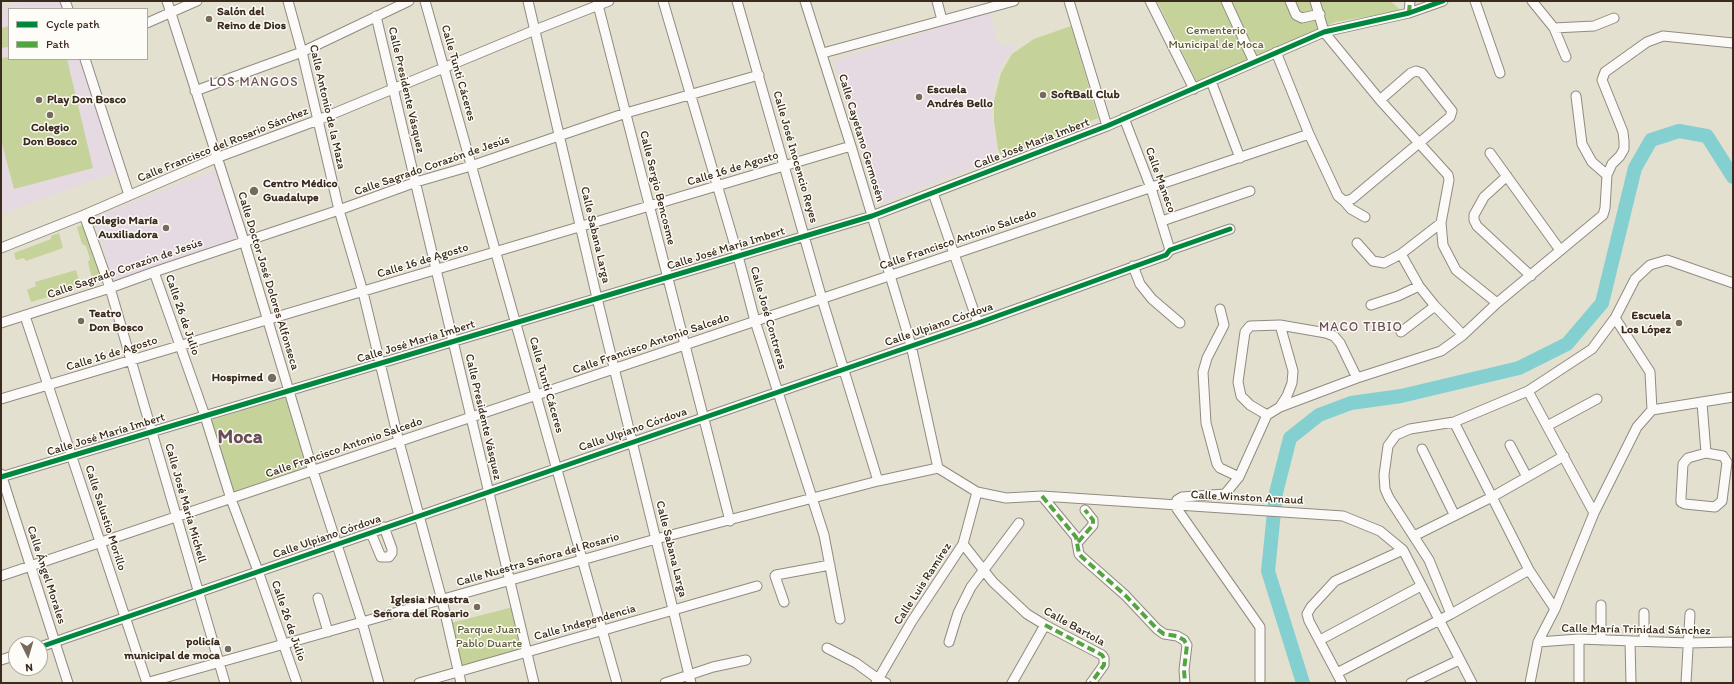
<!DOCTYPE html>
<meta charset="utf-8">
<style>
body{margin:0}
#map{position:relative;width:1734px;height:684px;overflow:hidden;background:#e3e0d0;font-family:Itim,sans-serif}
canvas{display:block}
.frame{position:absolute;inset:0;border:2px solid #3b2a1e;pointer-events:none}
.legend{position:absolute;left:8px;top:8px;width:140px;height:52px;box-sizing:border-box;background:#fdfcf7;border:1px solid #afa8a0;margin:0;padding:5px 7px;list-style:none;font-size:12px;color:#3b2a1e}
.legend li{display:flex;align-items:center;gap:8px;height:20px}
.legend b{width:20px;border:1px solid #afa8a0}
.north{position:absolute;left:8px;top:636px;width:40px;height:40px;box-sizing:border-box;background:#fdfcf7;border:1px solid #afa8a0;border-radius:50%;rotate:175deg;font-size:11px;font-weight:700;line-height:16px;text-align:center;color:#3b2a1e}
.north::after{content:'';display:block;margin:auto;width:14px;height:18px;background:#766a5c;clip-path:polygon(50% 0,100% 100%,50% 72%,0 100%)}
</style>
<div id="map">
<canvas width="1734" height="684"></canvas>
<div class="frame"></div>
<ul class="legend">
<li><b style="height:5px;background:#00873e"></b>Cycle path</li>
<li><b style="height:5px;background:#54a441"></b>Path</li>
</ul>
<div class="north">N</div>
</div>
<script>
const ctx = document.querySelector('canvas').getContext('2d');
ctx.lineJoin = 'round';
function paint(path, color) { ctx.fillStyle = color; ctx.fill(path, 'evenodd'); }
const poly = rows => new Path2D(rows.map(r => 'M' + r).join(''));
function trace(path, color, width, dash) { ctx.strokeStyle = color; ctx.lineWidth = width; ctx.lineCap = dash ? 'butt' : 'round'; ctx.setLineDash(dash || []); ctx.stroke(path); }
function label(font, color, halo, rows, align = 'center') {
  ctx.font = font + ' Itim,sans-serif'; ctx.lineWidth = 3; ctx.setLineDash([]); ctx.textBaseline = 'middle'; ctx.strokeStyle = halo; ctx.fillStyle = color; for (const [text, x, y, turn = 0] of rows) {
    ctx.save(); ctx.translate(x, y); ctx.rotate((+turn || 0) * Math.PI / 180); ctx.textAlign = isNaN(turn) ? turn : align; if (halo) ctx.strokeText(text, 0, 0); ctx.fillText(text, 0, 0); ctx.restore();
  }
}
const built = poly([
 [25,1,60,1,63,9,9,9,9,59,80,59,118,171,1,214,1,8],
 [990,12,997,44,1015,46,1002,64,995,84,991,110,997,158,879,204,833,61],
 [214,170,239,238,114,283,94,218]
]);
const green = poly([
 [1157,1,1390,1,1402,11,1335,22,1199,86],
 [9,26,9,47,1,48,1,28],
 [1071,26,1098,118,1002,157,998,149,994,121,994,101,1001,73,1012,54,1034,39],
 [9,57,9,59,67,59,93,168,14,189,1,140,1,58],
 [85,224,103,281,93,283,88,262,90,259,86,246,82,244,77,227],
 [59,233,63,248,26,261,24,258,16,260,14,253,51,239,51,236],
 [76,270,81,287,31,302,27,290,36,286,35,282],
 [287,396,308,469,233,496,209,421],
 [513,607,524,650,462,667,451,623]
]);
const river = poly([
 [1303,683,1268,571,1276,493,1290,438,1319,415,1351,403,1401,396,1519,368,1567,344,1602,303,1635,168,1651,140,1679,131,1707,136,1733,177]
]);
const street = poly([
 [65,1,68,9],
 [167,1,244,241,313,471,362,622,379,683],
 [288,1,302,52,339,210,363,292,399,442,442,600,461,683],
 [425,1,617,683],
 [528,1,597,298,691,683],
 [597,1,730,521],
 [663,1,738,256,755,321,824,535,840,619],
 [737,1,822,299,878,481],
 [805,1,851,146,911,345,938,468],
 [937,1,942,20],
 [1069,1,1107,126],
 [1150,1,1194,89],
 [1226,1,1254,62],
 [1290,1,1296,15,1302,18,1320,14],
 [1315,1,1324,32,1380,100,1448,175,1449,180,1441,223,1443,245,1456,270,1497,303],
 [1475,1,1500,73],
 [1532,1,1554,28,1566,57],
 [1409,13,1410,1],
 [376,16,534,683],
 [147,23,197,1],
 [1554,28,1594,26,1614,18],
 [1276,52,1309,134,1338,196,1344,201,1352,199,1450,117,1452,111,1422,73,1416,71,1411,73,1380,100],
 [823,53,1014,1],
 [85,59,129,195],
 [1211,81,1240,158],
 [195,91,302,52,409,1],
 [1576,96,1582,144,1592,162,1607,175],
 [1124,118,1151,188,1170,250],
 [1490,153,1560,250],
 [1507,176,1484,197,1474,215,1474,220,1477,226,1531,276],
 [933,193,978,323],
 [1344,201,1351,209,1365,217],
 [84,215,110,288,225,683],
 [1162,221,1250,191],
 [1357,243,1373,261,1384,263,1401,254,1441,223],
 [1,248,84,215,216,158,318,120,535,30,609,1],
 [1401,254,1419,286,1435,306,1463,335],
 [1133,266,1140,284,1152,299,1180,323],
 [154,272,205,416,231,499,258,571,297,683],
 [1371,305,1398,296,1419,286],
 [1220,309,1224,325,1207,358,1203,372,1206,423,1217,464,1220,468,1239,477],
 [25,316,147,683],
 [1,323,110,288,154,272,339,210,416,182,471,166,626,113,759,75],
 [1401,332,1435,306],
 [1528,391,1594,513],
 [1,399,851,146],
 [1702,403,1706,453],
 [1280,407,1287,396,1292,383,1293,371,1280,325],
 [1652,410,1733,397],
 [1267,415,1250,405,1241,396,1238,382,1245,332,1250,326,1280,325,1326,333,1334,336,1340,343,1357,378],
 [1454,422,1529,570,1555,609],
 [1547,426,1597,399],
 [1510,445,1527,477],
 [1422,449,1454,514],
 [1706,453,1723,456,1727,462,1722,501,1715,507,1685,504,1681,502,1681,498,1683,464,1688,458,1706,453],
 [938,468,977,492,1006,498,1042,496,1343,516,1380,531,1403,550,1472,683],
 [1,474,68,683],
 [1,477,872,216,1107,126,1324,32,1409,13,1443,1],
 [1042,496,1076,537,1079,554,1083,558,1125,595,1157,629,1164,634,1177,636,1184,640,1187,645,1184,670,1185,683],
 [371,533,381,557,389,557,392,553,392,549,384,527],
 [1414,536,1492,497,1564,456],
 [1078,542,1093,525,1093,520,1085,510],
 [963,544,993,582,1027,614,1045,625,1102,655,1104,658,1104,665,1091,683],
 [1,576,1309,134],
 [318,598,328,632],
 [784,602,775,576,776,575,830,565],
 [1601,605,1601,640],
 [1644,613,1644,641],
 [1451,614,1429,560,1389,498,1385,489,1384,475,1388,446,1396,435,1410,429,1454,422,1528,391,1592,349,1615,318,1635,279,1650,265,1667,260,1733,283],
 [1579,639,1579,683],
 [1320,640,1421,586],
 [1630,641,1631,683],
 [949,642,958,613,971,587,1019,523],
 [1538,642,1579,639,1688,643,1733,642],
 [40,647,978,323,1166,255,1170,250,1230,229],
 [827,648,856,663,878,679,886,683],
 [1,660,16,655],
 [1337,673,1451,614,1529,570],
 [146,683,656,539,878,481,938,468],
 [419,683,757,586],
 [665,683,713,667,746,660],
 [876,683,912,621,963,544,977,492],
 [1012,683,1045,625],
 [1260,683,1260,627,1175,506,1177,500,1182,497,1225,494,1239,477,1267,415,1280,407,1357,378,1441,351,1463,335,1497,303,1603,215,1605,208,1607,175,1612,164,1620,156,1624,149,1624,141,1623,132,1602,80,1605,72,1647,42,1663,36,1733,43],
 [1342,683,1309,621,1307,614,1311,607,1335,581,1403,550],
 [1411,683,1459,660],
 [1530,683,1538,642,1555,609,1594,513,1637,427,1652,410,1650,372,1615,318],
 [1686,683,1690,614]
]);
const quiet = poly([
 [1409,13,1410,1],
 [1042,496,1076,537,1079,554,1083,558,1125,595,1157,629,1164,634,1177,636,1184,640,1187,645,1184,670,1185,683],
 [1078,542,1093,525,1093,520,1085,510],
 [1045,625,1102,655,1104,658,1104,665,1091,683]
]);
const cycleway = poly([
 [1,477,872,216,1107,126,1324,32,1409,13,1443,1],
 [40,647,978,323,1166,255,1170,250,1230,229]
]);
const markers = [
 [209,19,4,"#766a5c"],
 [1043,95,4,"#766a5c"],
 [919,97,4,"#766a5c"],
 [39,100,4,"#766a5c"],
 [50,115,4,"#766a5c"],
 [254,191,5,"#766a5c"],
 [166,228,4,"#766a5c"],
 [81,321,4,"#766a5c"],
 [1679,323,4,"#766a5c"],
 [272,378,5,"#766a5c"],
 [477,607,4,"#766a5c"],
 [228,649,4,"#766a5c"]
];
const poiNames = [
 ["Salón del",217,12],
 ["Reino de Dios",217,26],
 ["Escuela",927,90],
 ["Andrés Bello",927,104],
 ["SoftBall Club",1051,95],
 ["Play Don Bosco",47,100],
 ["Colegio",50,128,"center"],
 ["Don Bosco",50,142,"center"],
 ["Centro Médico",263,184],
 ["Guadalupe",263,198],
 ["Colegio María",158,221,"right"],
 ["Auxiliadora",158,235,"right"],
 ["Teatro",89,314],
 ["Don Bosco",89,328],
 ["Escuela",1671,316,"right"],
 ["Los López",1671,330,"right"],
 ["Hospimed",263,378,"right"],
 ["Iglesia Nuestra",469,600,"right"],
 ["Señora del Rosario",469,614,"right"],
 ["policía",220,642,"right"],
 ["municipal de moca",220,656,"right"]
];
const parkNames = [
 ["Cementerio",1216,31],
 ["Municipal de Moca",1216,45],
 ["Parque Juan",489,630],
 ["Pablo Duarte",489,644]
];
const streetNames = [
 ["Calle Tunti Cáceres",458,73,74],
 ["Calle Presidente Vásquez",406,90,77],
 ["Calle Antonio de la Maza",327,107,77],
 ["Calle Cayetano Germosén",861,138,73],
 ["Calle José María Imbert",1032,144,-21],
 ["Calle Francisco del Rosario Sánchez",223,145,-22],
 ["Calle José Inocencio Reyes",795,157,74],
 ["Calle Sagrado Corazón de Jesús",432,166,-19],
 ["Calle 16 de Agosto",733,169,-17],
 ["Calle Maneco",1160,180,70],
 ["Calle Sergio Bencosme",657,188,76],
 ["Calle Sabana Larga",595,235,77],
 ["Calle Francisco Antonio Salcedo",958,240,-19],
 ["Calle José María Imbert",726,249,-17],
 ["Calle 16 de Agosto",423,261,-17],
 ["Calle Sagrado Corazón de Jesús",125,269,-19],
 ["Calle Doctor José Dolores Alfonseca",268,281,73],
 ["Calle 26 de Julio",182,315,71],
 ["Calle José Contreras",768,318,74],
 ["Calle Ulpiano Córdova",939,325,-19],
 ["Calle José María Imbert",416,342,-17],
 ["Calle Francisco Antonio Salcedo",651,344,-19],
 ["Calle 16 de Agosto",112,354,-17],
 ["Calle Tunti Cáceres",546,385,74],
 ["Calle Presidente Vásquez",483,417,77],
 ["Calle Ulpiano Córdova",633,430,-19],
 ["Calle José María Imbert",106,435,-17],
 ["Calle Francisco Antonio Salcedo",344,448,-19],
 ["Calle Winston Arnaud",1247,498,3],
 ["Calle José María Michell",185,503,74],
 ["Calle Salustio Morillo",105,518,72],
 ["Calle Ulpiano Córdova",327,537,-19],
 ["Calle Sabana Larga",671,549,76],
 ["Calle Nuestra Señora del Rosario",538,560,-16],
 ["Calle Ángel Morales",46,575,72],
 ["Calle Luis Ramírez",923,584,-57],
 ["Calle 26 de Julio",288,621,71],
 ["Calle Independencia",585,623,-16],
 ["Calle Bartola",1074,627,29],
 ["Calle María Trinidad Sánchez",1636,630,1]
];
const neighbourhoodNames = [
 ["LOS MANGOS",254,83],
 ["MACO TIBIO",1361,328]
];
const townNames = [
 ["Moca",240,438]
];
paint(built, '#e5d9e2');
paint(green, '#c5d39a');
trace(river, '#84d0d1', 14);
trace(street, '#908b81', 11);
trace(street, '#fbfaf8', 9);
trace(quiet, '#54a441', 4, [8, 4]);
trace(cycleway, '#00873e', 5);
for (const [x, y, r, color] of markers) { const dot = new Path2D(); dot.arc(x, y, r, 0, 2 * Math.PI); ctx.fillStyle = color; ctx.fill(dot); trace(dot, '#fdfcf7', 1.5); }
label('bold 12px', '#3b2a1e', '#fdfcf7', poiNames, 'left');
label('12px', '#5d5936', '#fdfcf7', parkNames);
label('12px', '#3b2a1e', '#fdfcf7', streetNames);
ctx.letterSpacing = '1px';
label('13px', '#6b4f58', '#fdfcf7', neighbourhoodNames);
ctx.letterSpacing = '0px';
label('bold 20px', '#6b4f58', '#fdfcf7', townNames);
</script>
